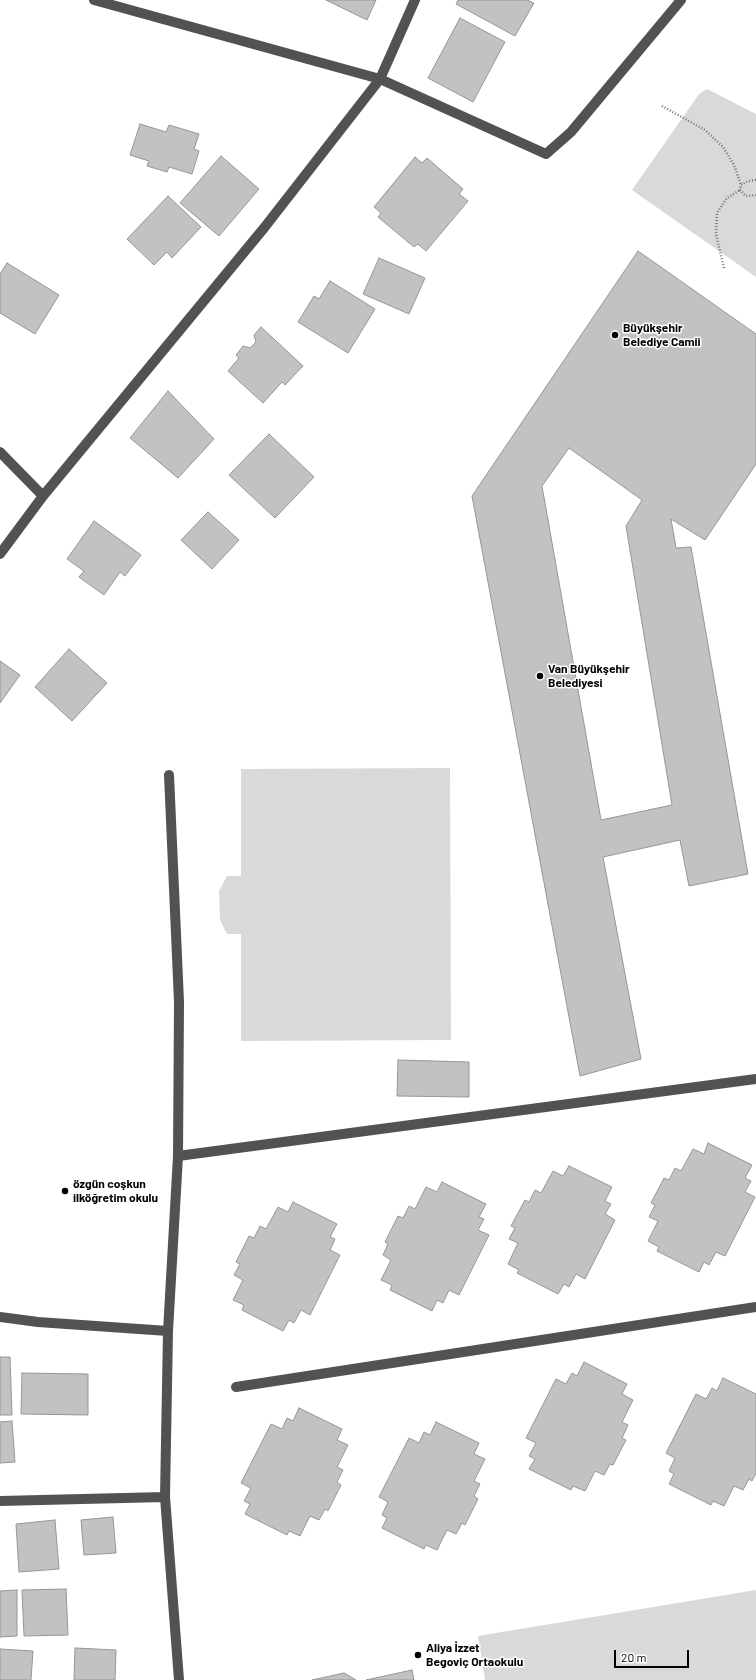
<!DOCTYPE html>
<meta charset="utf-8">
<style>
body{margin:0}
#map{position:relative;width:756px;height:1680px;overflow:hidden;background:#fff;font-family:Barlow,sans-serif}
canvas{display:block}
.scale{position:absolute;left:614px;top:1650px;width:75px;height:18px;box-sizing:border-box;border:2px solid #000;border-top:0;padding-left:5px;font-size:12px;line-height:14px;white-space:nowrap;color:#000;-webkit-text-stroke:3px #fff;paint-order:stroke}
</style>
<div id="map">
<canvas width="756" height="1680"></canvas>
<div class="scale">20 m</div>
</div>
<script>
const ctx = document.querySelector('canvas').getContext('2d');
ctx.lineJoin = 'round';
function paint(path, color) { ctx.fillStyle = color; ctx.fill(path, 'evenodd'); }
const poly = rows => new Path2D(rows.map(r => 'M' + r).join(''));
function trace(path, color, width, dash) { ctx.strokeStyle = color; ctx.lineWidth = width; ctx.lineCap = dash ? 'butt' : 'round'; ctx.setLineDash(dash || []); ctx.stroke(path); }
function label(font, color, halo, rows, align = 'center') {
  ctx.font = font + ' Barlow,sans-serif'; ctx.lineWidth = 3; ctx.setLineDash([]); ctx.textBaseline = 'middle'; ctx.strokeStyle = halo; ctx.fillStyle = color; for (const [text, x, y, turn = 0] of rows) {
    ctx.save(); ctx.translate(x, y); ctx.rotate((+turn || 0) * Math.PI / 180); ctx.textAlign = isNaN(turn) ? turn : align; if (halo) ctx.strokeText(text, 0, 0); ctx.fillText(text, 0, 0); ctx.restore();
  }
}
const green = poly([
 [707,89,756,114,756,277,632,190,699,94],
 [450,768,451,1040,241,1041,241,934,227,934,220,920,219,891,227,876,241,876,241,769],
 [756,1590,756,1680,485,1680,478,1636]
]);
const building = poly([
 [326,0,376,0,367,20,326,0],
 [458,0,527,0,534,3,515,36,456,4,458,0],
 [460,18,505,42,473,102,428,78,460,18],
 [140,124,166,132,169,125,199,134,194,149,199,151,192,174,169,167,167,172,147,166,149,161,130,155,140,124],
 [221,156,259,189,219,236,180,203,221,156],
 [415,157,422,163,427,158,463,189,459,194,468,201,426,251,418,244,414,247,378,217,381,213,374,207,415,157],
 [168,196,201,227,172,258,167,252,154,265,127,239,168,196],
 [638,251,756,334,756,464,705,540,671,519,676,548,691,547,748,874,689,886,680,840,603,857,641,1059,580,1076,472,496,638,251],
 [569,448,642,500,626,526,672,805,601,820,542,486,569,448],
 [379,258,425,278,409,314,363,294,379,258],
 [7,263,59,295,35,334,0,313,0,274,7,263],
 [330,281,375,309,348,353,298,322,314,296,319,299,330,281],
 [261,327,303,366,285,385,282,382,263,403,228,371,239,358,236,355,243,346,250,348,256,342,254,335,261,327],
 [168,391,214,439,178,478,130,438,168,391],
 [269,434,314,477,275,518,229,475,269,434],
 [208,512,239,540,212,569,181,540,208,512],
 [94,521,141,555,125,576,120,572,104,595,79,577,84,571,67,559,94,521],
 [69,649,107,683,72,721,35,687,69,649],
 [0,661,20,675,0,703,0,661],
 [398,1060,469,1062,469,1097,397,1096,398,1060],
 [708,1143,752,1165,745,1178,751,1181,745,1192,755,1197,725,1256,716,1252,709,1265,704,1262,699,1272,657,1251,659,1247,648,1241,658,1221,649,1217,655,1205,651,1203,664,1178,669,1180,675,1168,681,1171,693,1149,704,1154,708,1143],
 [569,1166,612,1187,605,1201,611,1204,605,1214,615,1220,585,1279,576,1274,569,1287,564,1284,558,1294,517,1273,519,1270,508,1264,518,1243,509,1239,515,1228,511,1226,525,1200,529,1202,535,1190,541,1193,553,1171,563,1176,569,1166],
 [442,1182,486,1204,479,1217,484,1219,478,1230,489,1235,459,1295,449,1290,443,1303,437,1300,432,1311,390,1290,392,1285,381,1280,391,1260,383,1255,388,1244,385,1242,398,1216,403,1218,409,1206,415,1209,426,1187,437,1192,442,1182],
 [293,1202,337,1224,330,1237,335,1239,330,1250,340,1255,310,1315,301,1310,294,1323,289,1320,283,1331,242,1310,244,1305,233,1300,243,1280,234,1275,240,1264,236,1262,249,1236,254,1238,260,1226,266,1229,278,1207,288,1212,293,1202],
 [0,1357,10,1357,12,1415,0,1415,0,1357],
 [584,1362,627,1384,622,1394,633,1400,622,1422,628,1425,622,1438,626,1440,613,1465,610,1464,604,1475,595,1471,585,1491,573,1486,571,1490,529,1469,535,1459,529,1456,536,1443,526,1438,556,1379,566,1384,572,1373,577,1376,584,1362],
 [22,1373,88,1374,88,1415,21,1414,22,1373],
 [723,1378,756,1394,756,1473,752,1481,749,1479,743,1490,734,1486,724,1506,713,1501,711,1505,669,1484,674,1474,669,1471,675,1458,666,1453,696,1394,706,1399,712,1388,717,1391,723,1378],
 [299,1408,342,1429,337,1440,348,1445,337,1467,343,1470,337,1482,341,1485,328,1511,325,1509,319,1520,310,1516,300,1536,289,1531,287,1535,245,1514,250,1504,244,1501,251,1488,241,1483,271,1424,282,1429,287,1418,293,1421,299,1408],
 [12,1421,15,1462,0,1463,0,1422,12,1421],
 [436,1422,479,1443,474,1454,485,1459,474,1481,480,1484,474,1496,478,1499,465,1525,462,1523,456,1534,447,1530,437,1550,426,1545,424,1549,382,1528,387,1518,382,1515,388,1502,379,1497,409,1438,419,1443,424,1432,430,1435,436,1422],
 [113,1517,116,1553,84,1555,81,1520,113,1517],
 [55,1520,59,1569,19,1572,16,1524,55,1520],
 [66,1589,68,1635,24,1636,22,1590,66,1589],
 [17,1590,17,1636,0,1637,0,1591,17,1590],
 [75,1648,116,1650,115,1680,74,1680,75,1648],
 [0,1649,33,1651,31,1680,0,1680,0,1649],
 [412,1670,414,1680,366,1680,412,1670],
 [344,1673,356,1680,312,1680,344,1673]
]);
const path = poly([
 [662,106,705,130,723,147,734,165,741,185],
 [756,180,748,181,741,185,740,190,746,196,756,195],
 [724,268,716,234,717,213,727,198,740,190]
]);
const minor = poly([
 [94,0,380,79,546,154,571,132,681,0],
 [0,452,43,496],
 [0,554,43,496,264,228,380,79,415,0],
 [169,775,179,1002,178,1156,168,1331,165,1497,179,1680],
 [178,1156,756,1079],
 [0,1317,38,1322,168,1331],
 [236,1387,756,1307],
 [0,1501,165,1497]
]);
const markers = [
 [615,335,4,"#000"],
 [540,676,4,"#000"],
 [65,1191,4,"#000"],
 [418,1655,4,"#000"]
];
const poiNames = [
 ["Büyükşehir",623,328],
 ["Belediye Camii",623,342],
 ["Van Büyükşehir",548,669],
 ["Belediyesi",548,683],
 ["özgün coşkun",73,1184],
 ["ilköğretim okulu",73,1198],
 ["Aliya İzzet",426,1648],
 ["Begoviç Ortaokulu",426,1662]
];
paint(green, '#d9d9d9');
paint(building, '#c2c2c2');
trace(building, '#969696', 1);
trace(path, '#747474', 2.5, [1, 2]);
trace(minor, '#525252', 10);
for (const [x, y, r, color] of markers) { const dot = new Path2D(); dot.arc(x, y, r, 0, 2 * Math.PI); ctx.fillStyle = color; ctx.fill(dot); trace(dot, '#fff', 1.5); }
label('bold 12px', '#000', '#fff', poiNames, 'left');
</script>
